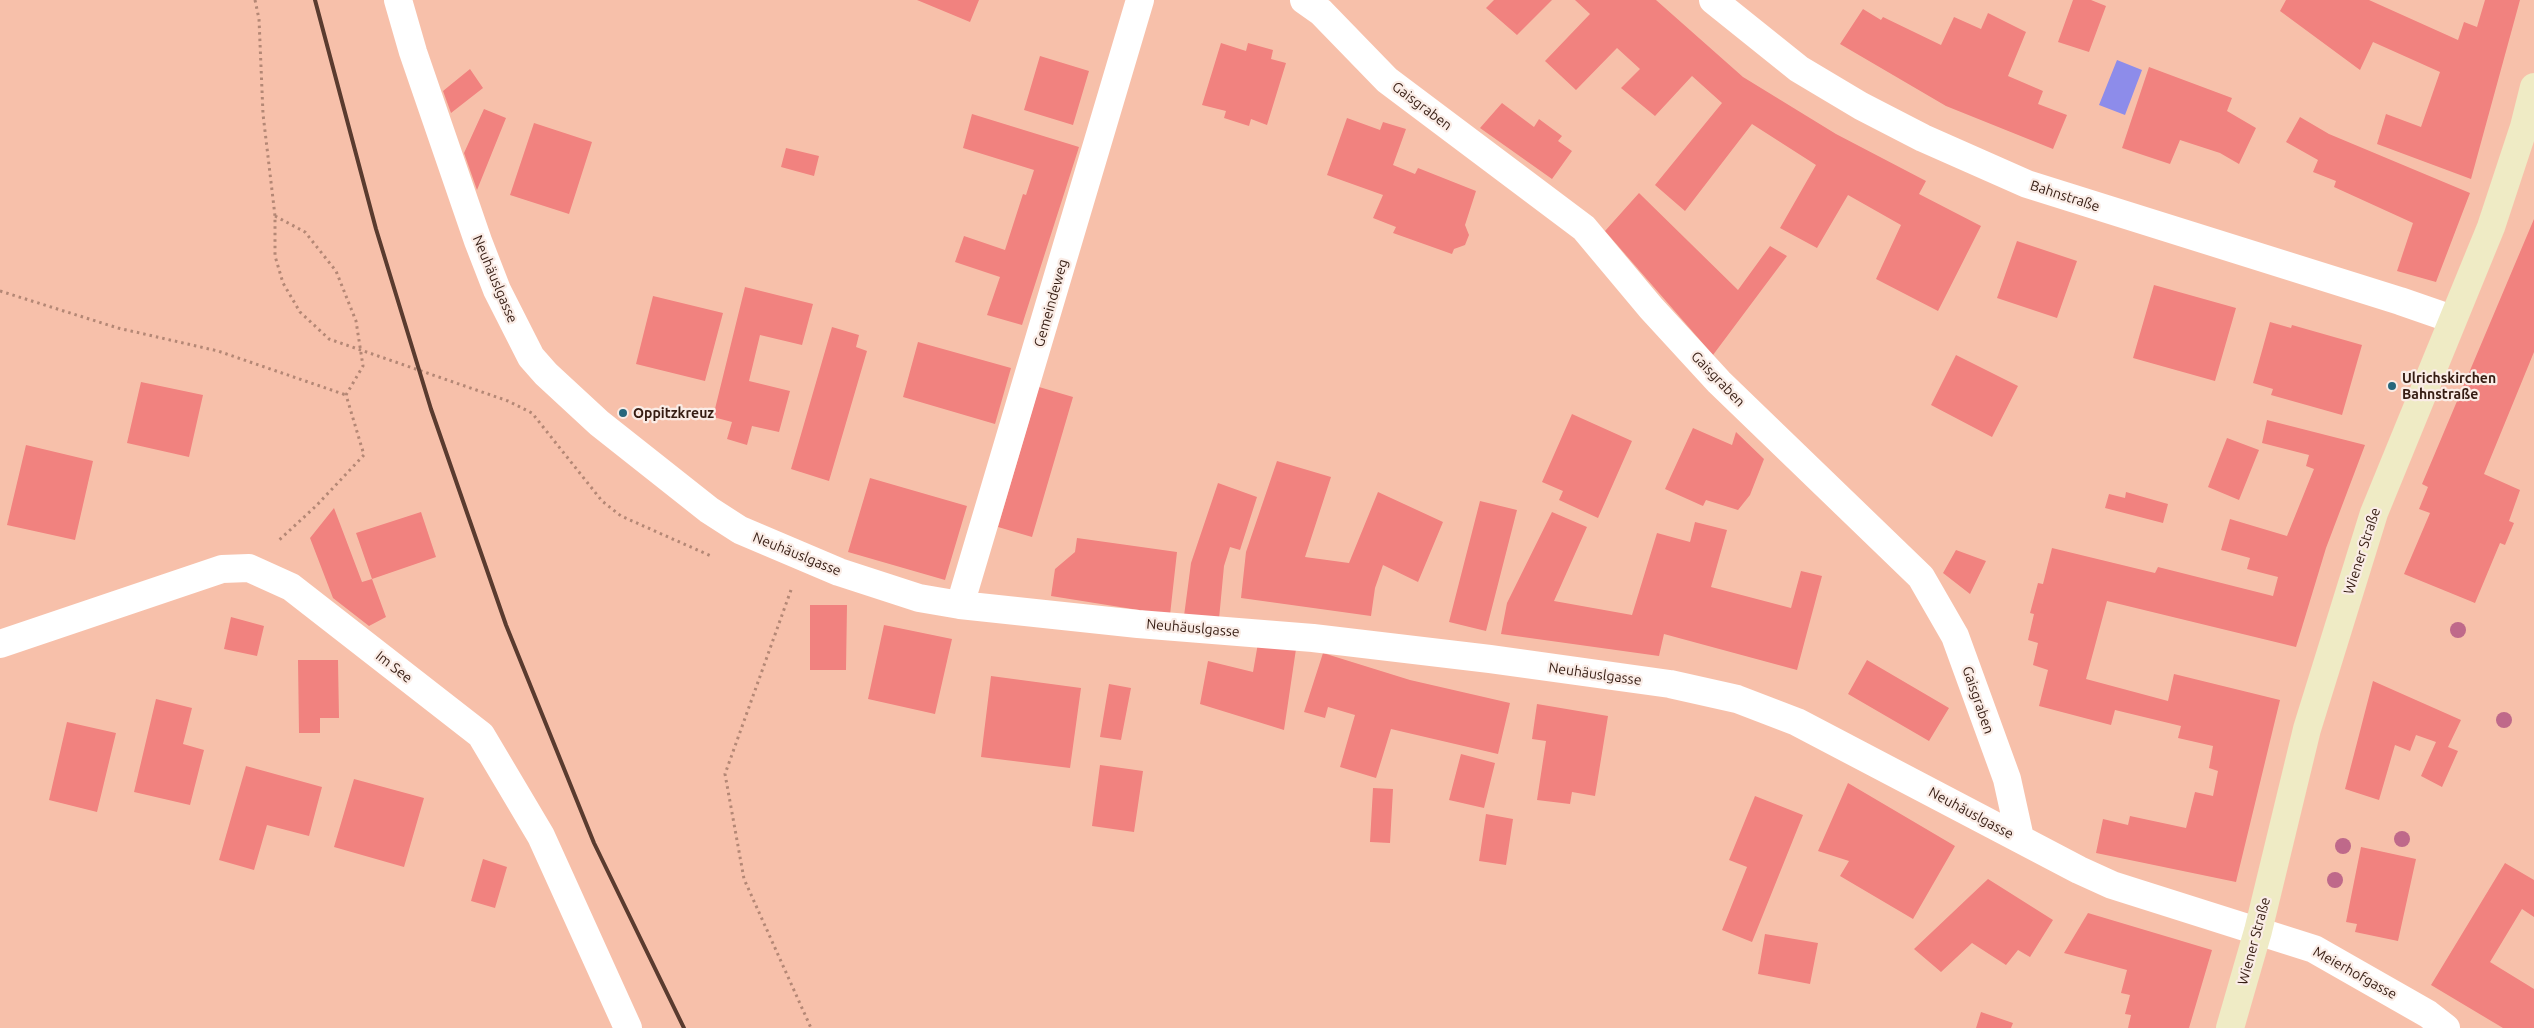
<!DOCTYPE html>
<meta charset="utf-8">
<style>
body{margin:0}
canvas{display:block;background:#f7c0aa}
</style>
<canvas width="2534" height="1028"></canvas>
<script>
const ctx = document.querySelector('canvas').getContext('2d');
ctx.lineJoin = 'round';
function paint(path, color) { ctx.fillStyle = color; ctx.fill(path, 'evenodd'); }
const poly = rows => new Path2D(rows.map(r => 'M' + r).join(''));
function trace(path, color, width, dash) { ctx.strokeStyle = color; ctx.lineWidth = width; ctx.lineCap = dash ? 'butt' : 'round'; ctx.setLineDash(dash || []); ctx.stroke(path); }
function label(font, color, halo, rows, align = 'center') {
  ctx.font = font + ' Ubuntu,sans-serif'; ctx.lineWidth = 4.5; ctx.setLineDash([]); ctx.textBaseline = 'middle'; ctx.strokeStyle = halo; ctx.fillStyle = color; for (const [text, x, y, turn = 0] of rows) {
    ctx.save(); ctx.translate(x, y); ctx.rotate((+turn || 0) * Math.PI / 180); ctx.textAlign = isNaN(turn) ? turn : align; if (halo) ctx.strokeText(text, 0, 0); ctx.fillText(text, 0, 0); ctx.restore();
  }
}
const water = poly([
 [2117,60,2142,70,2125,115,2099,105]
]);
const building = poly([
 [917,0,979,0,970,22],
 [1494,0,1552,0,1517,35,1486,8],
 [1575,0,1656,0,1743,77,1836,134,1926,181,1919,194,1981,226,1938,311,1876,279,1901,225,1848,195,1817,248,1780,228,1816,165,1752,124,1685,211,1655,185,1722,103,1692,76,1655,116,1621,88,1640,69,1617,48,1576,90,1545,61,1590,14],
 [2073,0,2091,0,2106,6,2089,52,2058,42],
 [2286,0,2369,0,2458,40,2464,22,2477,27,2485,0,2520,0,2471,179,2377,144,2386,114,2421,127,2440,72,2373,42,2360,70,2280,11],
 [1863,9,1881,20,1883,17,1941,45,1954,17,1981,29,1988,13,2026,32,2008,76,2043,91,2038,104,2067,115,2053,149,1946,106,1840,44],
 [1221,43,1246,51,1248,43,1273,50,1271,59,1286,63,1267,125,1251,119,1249,126,1224,118,1226,111,1202,105],
 [1040,56,1089,71,1073,125,1024,110],
 [2149,67,2232,98,2227,111,2256,128,2239,164,2220,153,2180,140,2170,164,2122,148],
 [470,69,483,88,451,113,443,91],
 [1502,103,1534,127,1539,119,1562,136,1558,141,1572,151,1552,179,1480,128],
 [484,109,506,118,477,190,464,153],
 [972,114,1079,147,1022,325,987,315,1000,277,955,262,964,236,1005,250,1023,194,1026,195,1034,170,963,148],
 [2300,117,2329,134,2470,193,2436,282,2397,271,2413,223,2334,187,2336,181,2313,172,2318,160,2286,142],
 [1347,118,1380,130,1383,122,1406,129,1393,165,1415,174,1418,168,1476,191,1465,225,1469,235,1465,245,1454,249,1452,254,1393,233,1396,227,1373,218,1383,195,1327,175],
 [534,123,592,142,569,214,510,195],
 [786,148,819,156,814,176,781,167],
 [1639,193,1738,290,1770,246,1787,256,1713,355,1605,231],
 [2534,219,2534,352,2484,474,2520,490,2509,521,2514,523,2505,545,2500,543,2475,603,2404,574,2430,513,2419,509,2428,487,2422,484],
 [2017,241,2077,261,2057,318,1997,298],
 [2154,285,2236,308,2215,381,2133,358],
 [745,287,813,304,802,345,760,335,749,381,790,391,779,432,752,426,747,445,727,439,732,422,713,417],
 [653,296,723,313,705,381,636,364],
 [2270,322,2291,328,2292,325,2362,345,2342,415,2271,395,2273,389,2253,383],
 [832,327,859,335,856,347,867,351,829,481,791,469],
 [918,342,1011,368,995,424,903,397],
 [1956,355,2018,386,1992,437,1931,405],
 [141,382,203,395,189,457,127,443],
 [1039,387,1073,397,1032,537,998,527],
 [1572,414,1632,441,1598,518,1559,500,1563,491,1542,482],
 [2267,420,2365,445,2326,548,2296,647,2107,601,2086,679,2168,701,2174,674,2280,700,2236,882,2096,853,2103,819,2128,825,2130,816,2186,828,2195,792,2213,796,2218,771,2209,768,2213,746,2178,738,2181,726,2115,710,2111,725,2039,706,2048,670,2033,665,2038,643,2028,640,2034,614,2030,613,2038,583,2043,584,2052,548,2155,573,2158,567,2273,596,2278,577,2247,569,2250,558,2221,550,2230,519,2287,536,2314,469,2306,466,2309,455,2262,443],
 [1693,428,1732,445,1736,432,1764,459,1750,495,1738,510,1706,500,1703,506,1665,489],
 [2227,438,2259,450,2239,500,2208,487],
 [26,445,93,461,75,540,7,525],
 [1277,461,1331,477,1305,557,1349,563,1378,492,1443,522,1418,582,1383,565,1375,588,1371,616,1241,598,1246,552],
 [870,478,967,506,945,580,848,552],
 [1218,483,1257,497,1240,550,1230,547,1224,566,1219,619,1184,616,1191,563],
 [2126,492,2168,504,2163,523,2105,508,2109,494,2125,498],
 [1480,501,1517,510,1486,631,1449,622],
 [334,508,362,582,372,579,356,533,421,512,436,557,372,579,386,617,369,626,333,598,310,538],
 [1552,512,1587,527,1554,601,1632,615,1657,533,1690,542,1695,522,1727,530,1711,587,1791,608,1801,571,1822,576,1797,670,1664,634,1659,656,1501,634,1507,603],
 [1077,538,1177,552,1170,615,1051,596,1055,569,1075,552],
 [1956,550,1986,561,1970,594,1943,573],
 [810,605,847,605,846,670,810,670],
 [231,617,264,626,257,656,224,649],
 [884,625,952,639,935,714,868,699],
 [1258,643,1296,649,1284,730,1200,704,1208,661,1253,672],
 [1323,653,1410,680,1510,703,1498,754,1391,729,1376,778,1340,767,1355,715,1328,707,1325,718,1304,712],
 [298,660,338,660,339,718,320,718,320,733,299,733],
 [1867,660,1949,708,1929,741,1848,694],
 [991,676,1081,688,1070,768,981,757],
 [2373,681,2461,720,2448,747,2458,751,2442,787,2421,776,2436,742,2416,735,2410,751,2395,745,2379,800,2345,789],
 [1109,684,1131,688,1121,740,1100,737],
 [156,699,192,708,183,744,204,750,190,805,134,792],
 [1537,704,1608,716,1595,796,1572,792,1570,804,1537,800,1546,741,1532,739],
 [67,722,116,733,97,812,49,800],
 [1461,754,1495,763,1484,808,1449,800],
 [1100,765,1143,771,1134,832,1092,826],
 [246,766,322,787,309,836,267,825,254,870,219,860],
 [354,779,424,798,404,867,334,847],
 [1848,783,1955,846,1913,919,1840,876,1849,861,1818,851],
 [1373,788,1393,789,1390,843,1370,842],
 [1755,796,1803,815,1752,942,1722,930,1747,867,1729,860],
 [1486,814,1513,819,1506,865,1479,861],
 [2361,847,2416,859,2398,941,2355,932,2357,924,2346,922],
 [483,859,507,867,495,908,471,901],
 [2505,863,2534,880,2534,917,2522,909,2490,962,2534,989,2534,1028,2503,1028,2431,985],
 [1988,879,2053,920,2030,957,2018,950,2006,965,1972,943,1941,972,1914,949],
 [2088,913,2212,950,2189,1028,2128,1028,2131,1015,2125,1014,2130,995,2121,993,2127,970,2064,953],
 [1765,934,1818,943,1810,984,1758,974],
 [1981,1012,2013,1023,2011,1028,1976,1028]
]);
const path = poly([
 [255,0,259,19,263,114,275,216,275,256,283,283,300,312,329,339,508,401,532,413,602,501,621,516,711,556],
 [275,216,305,232,336,271,356,321,363,366,346,395,364,455,316,506,277,542],
 [0,291,118,328,218,351,346,395],
 [791,590,725,774,744,879,811,1028]
]);
const street = poly([
 [398,0,413,52,478,241,497,290,531,357,546,374,599,423,709,510,740,530,839,572,919,598,960,605,1138,624,1313,638,1490,659,1670,684,1737,699,1797,722,2079,870,2112,885,2314,949,2428,1014,2446,1028],
 [1304,0,1321,12,1387,80,1584,228,1651,308,1719,382,1921,577,1955,636,2007,779,2020,838],
 [1713,0,1799,69,1861,106,1923,138,2027,184,2400,301,2452,319],
 [960,605,1140,0],
 [0,644,222,569,249,568,291,587,481,735,541,836,628,1028]
]);
const secondary = poly([
 [2230,1028,2258,931,2307,729,2374,513,2491,227,2524,127,2534,87]
]);
const rail = poly([
 [315,0,376,229,431,409,506,625,594,843,684,1028]
]);
const trees = [
 [2458,630],
 [2504,720],
 [2402,839],
 [2343,846],
 [2335,880]
];
const markers = [
 [2392,386,5,"#27677c"],
 [623,413,5,"#27677c"]
];
const streetNames = [
 ["Gaisgraben",1422,106,37],
 ["Bahnstraße",2065,196,18],
 ["Neuhäuslgasse",495,279,67],
 ["Gemeindeweg",1051,303,-74],
 ["Gaisgraben",1718,379,46],
 ["Wiener Straße",2362,551,-72],
 ["Neuhäuslgasse",797,554,22],
 ["Neuhäuslgasse",1193,628,5],
 ["Im See",394,667,38],
 ["Neuhäuslgasse",1595,674,8],
 ["Gaisgraben",1978,700,71],
 ["Neuhäuslgasse",1971,813,28],
 ["Wiener Straße",2254,941,-75],
 ["Meierhofgasse",2355,973,29]
];
const poiNames = [
 ["Ulrichskirchen",2402,378],
 ["Bahnstraße",2402,394],
 ["Oppitzkreuz",633,413]
];
paint(water, '#8d8cea');
paint(building, '#f1827f');
trace(path, '#b48775', 3, [2.5, 4]);
trace(street, '#fff', 28);
trace(secondary, '#efebc5', 28);
trace(rail, '#5a3b2f', 4);
ctx.fillStyle = '#bf698a';
for (const [x, y] of trees) { ctx.beginPath(); ctx.arc(x, y, 8, 0, 2 * Math.PI); ctx.fill(); }
for (const [x, y, r, color] of markers) { const dot = new Path2D(); dot.arc(x, y, r, 0, 2 * Math.PI); ctx.fillStyle = color; ctx.fill(dot); trace(dot, '#faece6', 2); }
label('14px', '#351c12', '#faece6', streetNames);
label('bold 14px', '#351c12', '#faece6', poiNames, 'left');
</script>
